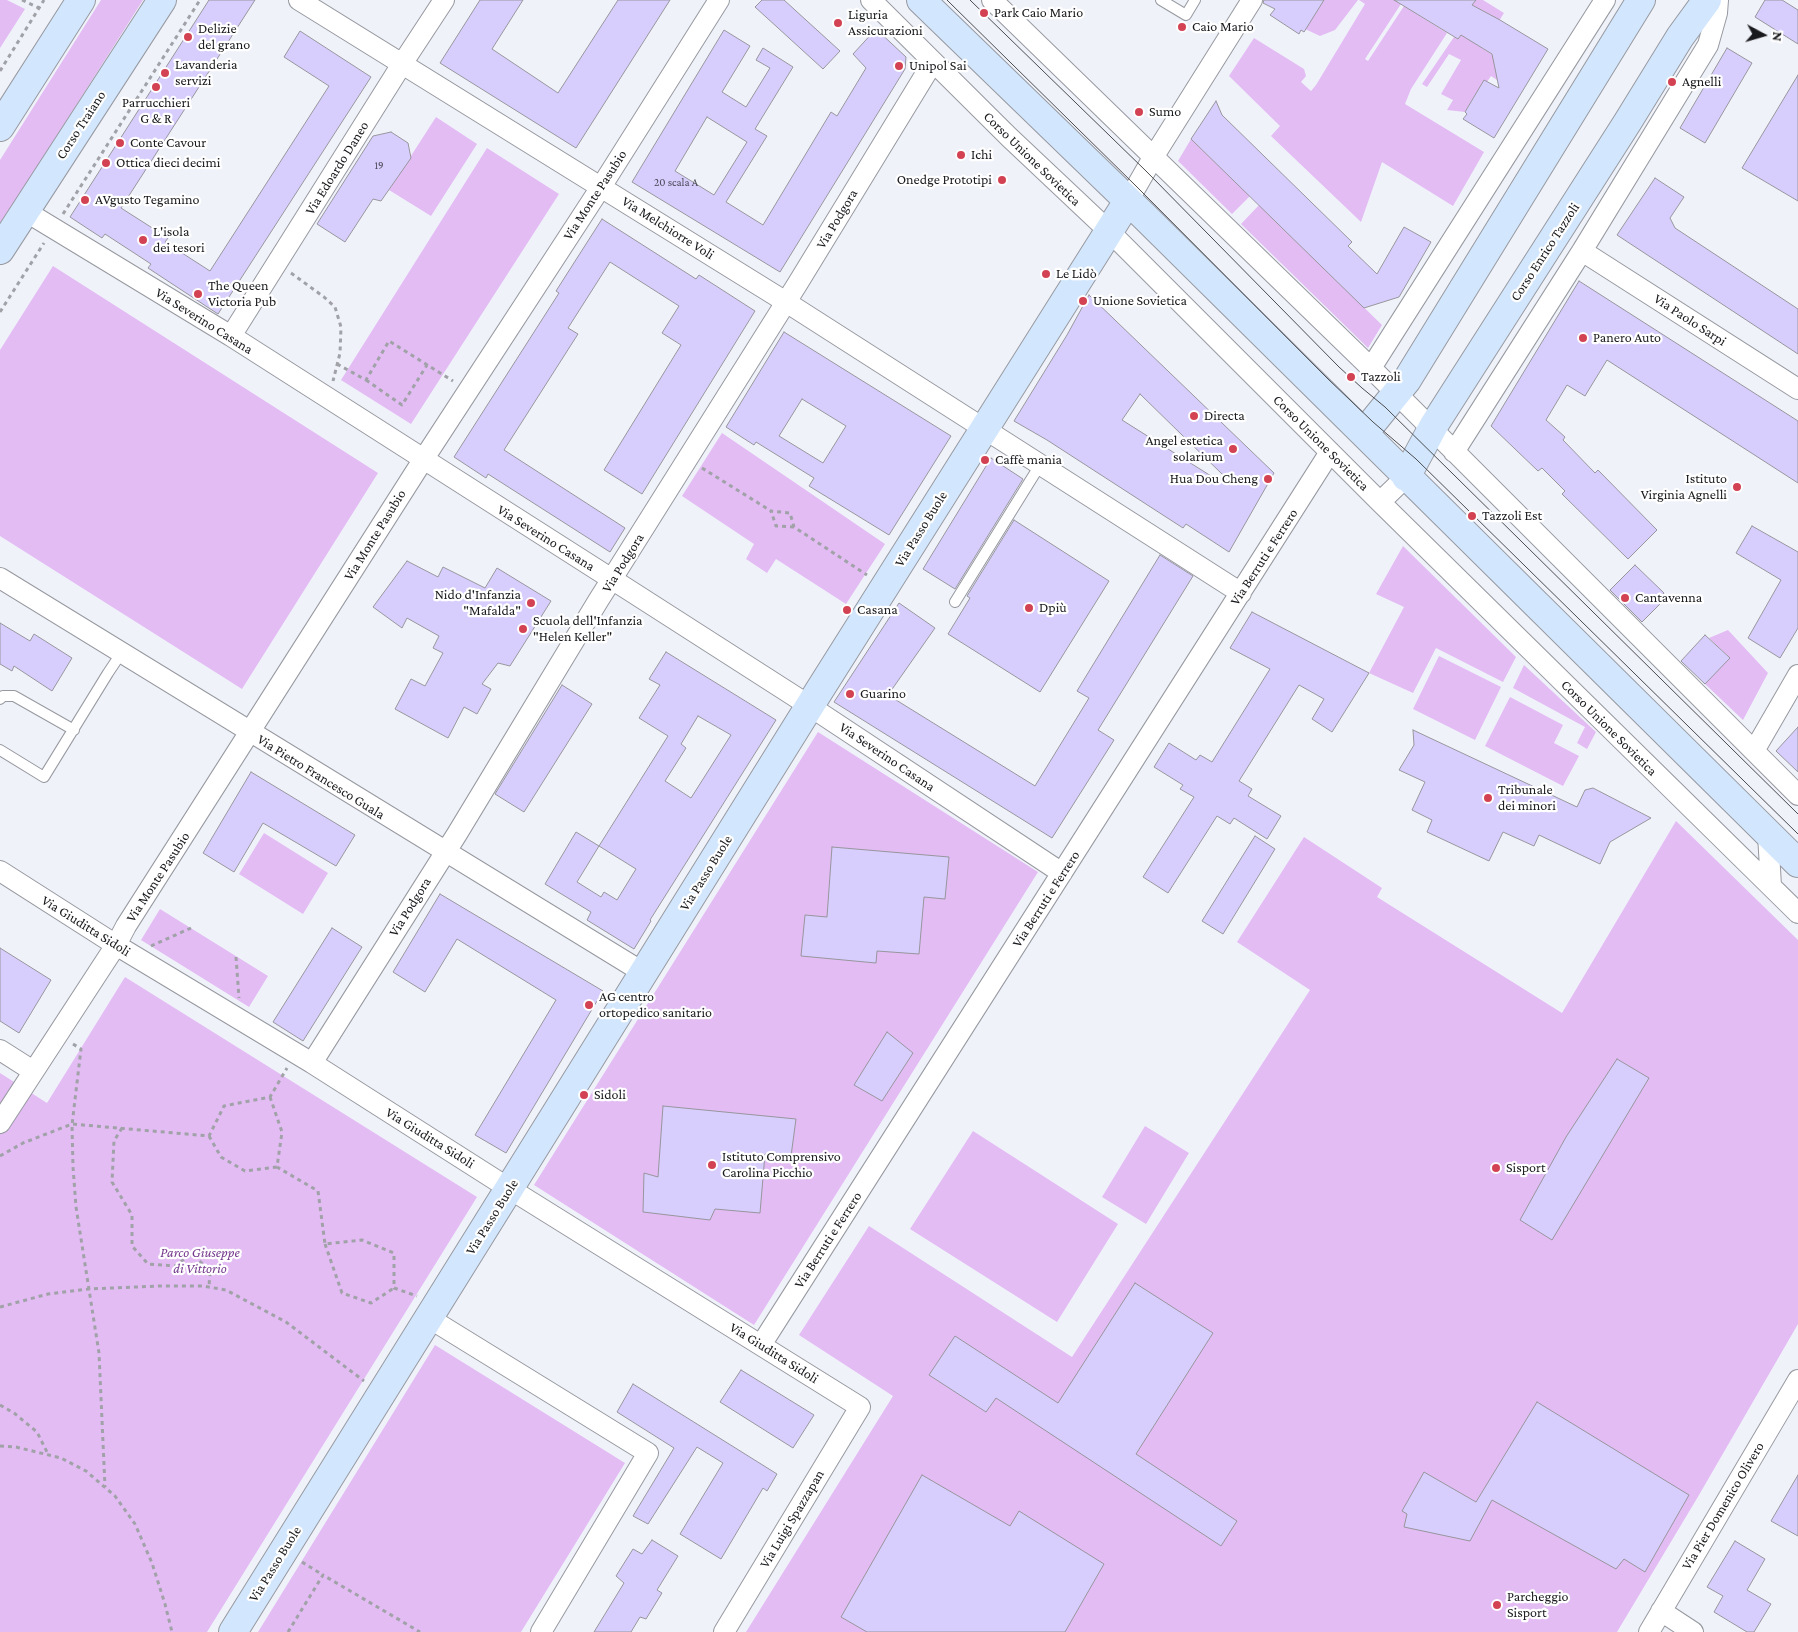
<!DOCTYPE html>
<meta charset="utf-8">
<style>
body{margin:0}
#map{position:relative;width:1798px;height:1632px;overflow:hidden;background:#f0f2fa;font-family:"Crimson Pro",serif}
canvas{display:block}
.north{position:absolute;left:1738px;top:10px;width:50px;height:50px;-webkit-text-stroke:4px #fff;paint-order:stroke;rotate:96deg;font-size:14px;font-weight:700;line-height:20px;text-align:center;color:#191a1d}
.north::after{content:'';display:block;margin:auto;width:18px;height:22px;background:#191a1d;clip-path:polygon(50% 0,100% 100%,50% 72%,0 100%)}
</style>
<div id="map">
<canvas width="1798" height="1632"></canvas>
<div class="north">N</div>
</div>
<script>
const ctx = document.querySelector('canvas').getContext('2d');
ctx.lineJoin = 'round';
function paint(path, color) { ctx.fillStyle = color; ctx.fill(path, 'evenodd'); }
const poly = rows => new Path2D(rows.map(r => 'M' + r).join(''));
function trace(path, color, width, dash) { ctx.strokeStyle = color; ctx.lineWidth = width; ctx.lineCap = dash ? 'butt' : 'round'; ctx.setLineDash(dash || []); ctx.stroke(path); }
function label(font, color, halo, rows, align = 'center') {
  ctx.font = font + ' "Crimson Pro",serif'; ctx.lineWidth = 4.5; ctx.setLineDash([]); ctx.textBaseline = 'middle'; ctx.strokeStyle = halo; ctx.fillStyle = color; for (const [text, x, y, turn = 0] of rows) {
    ctx.save(); ctx.translate(x, y); ctx.rotate((+turn || 0) * Math.PI / 180); ctx.textAlign = isNaN(turn) ? turn : align; if (halo) ctx.strokeText(text, 0, 0); ctx.fillText(text, 0, 0); ctx.restore();
  }
}
const green = poly([
 [0,0,7,0,25,9,0,48],
 [101,0,143,0,0,225,0,160],
 [1324,0,1358,0,1335,30,1320,36,1305,29],
 [1359,0,1394,0,1401,4,1365,59,1368,61,1404,6,1447,33,1411,89,1405,104,1484,152,1453,206,1382,162,1361,222,1271,136,1280,126,1229,76,1254,38,1304,69,1306,76,1301,82,1311,91,1316,85,1365,4],
 [1470,0,1483,0,1504,13,1482,48,1507,64,1497,80,1491,76,1487,82,1484,81,1465,112,1447,110,1453,100,1441,94,1461,60,1449,54,1427,87,1422,84,1454,37,1458,39,1477,8,1472,5,1474,2],
 [436,117,477,144,431,216,389,190],
 [1191,139,1250,196,1232,214,1178,161],
 [487,148,559,194,411,424,341,380],
 [1259,205,1382,325,1368,348,1241,224],
 [53,266,378,473,242,689,0,536,0,350],
 [722,433,885,544,846,604,776,559,767,573,746,559,754,544,682,496],
 [1403,546,1516,657,1503,682,1436,648,1413,693,1369,673,1404,607,1376,594],
 [1728,630,1768,673,1743,720,1705,684,1728,656,1709,638],
 [1439,656,1501,687,1475,740,1413,709],
 [1524,665,1596,732,1587,749,1577,743,1585,727,1513,688],
 [1510,697,1563,725,1554,743,1579,756,1563,786,1485,746],
 [818,732,1038,872,754,1325,534,1185],
 [1676,821,1798,940,1798,1324,1699,1495,1617,1632,746,1632,893,1396,799,1335,869,1226,1072,1357,1310,990,1237,942,1304,837,1382,888,1377,897,1562,1013],
 [264,833,328,873,303,914,239,874],
 [160,909,268,976,249,1007,141,940],
 [125,977,477,1197,207,1632,0,1632,0,1073,47,1103],
 [1145,1126,1189,1153,1146,1224,1102,1197],
 [973,1131,1118,1224,1057,1322,910,1229],
 [435,1345,625,1463,521,1632,258,1632]
]);
const building = poly([
 [209,0,255,0,121,208,168,238,165,242,210,271,329,86,284,57,300,31,371,77,218,314,148,268,151,264,105,234,102,238,70,217,209,0],
 [480,0,523,0,492,49,558,93,618,0,670,0,576,148,440,63,480,0],
 [762,0,784,0,840,51,823,69,755,7,762,0],
 [1264,0,1324,0,1304,32,1301,30,1299,34,1270,15,1275,9,1263,3,1264,0],
 [1394,0,1476,0,1472,5,1500,20,1548,49,1494,138,1463,119,1467,114,1465,112,1484,80,1499,88,1492,54,1461,35,1458,39,1394,0],
 [1765,0,1782,0,1798,10,1798,44,1755,17,1765,0],
 [876,29,906,57,905,69,780,272,632,182,724,30,750,46,722,92,746,107,770,68,756,60,763,48,793,67,755,129,767,136,726,202,763,225,831,112,837,116,866,68,853,54,876,29],
 [707,117,747,142,714,195,675,171,707,117],
 [1727,48,1752,63,1705,143,1680,128,1727,48],
 [1798,75,1798,201,1742,168,1798,75],
 [1216,101,1222,115,1352,242,1348,246,1377,274,1404,227,1431,242,1399,297,1364,308,1191,139,1216,101],
 [391,132,408,143,411,158,381,201,373,199,345,242,317,224,373,136,391,132],
 [1655,178,1684,197,1670,218,1675,228,1798,309,1798,354,1617,235,1655,178],
 [602,219,696,279,699,275,755,311,642,494,604,470,681,345,662,333,679,306,610,262,568,328,578,334,504,450,625,528,610,552,488,474,486,478,454,457,559,293,556,291,602,219],
 [1579,281,1798,421,1798,483,1607,360,1585,396,1567,385,1546,420,1565,437,1563,440,1595,473,1598,470,1657,530,1628,559,1562,494,1565,491,1542,468,1538,471,1491,426,1579,281],
 [1089,295,1274,473,1229,552,1186,524,1183,528,1047,440,1014,421,1067,335,1089,295],
 [1140,394,1223,475,1219,481,1122,420,1140,394],
 [784,332,951,436,889,535,809,486,814,478,756,442,754,445,726,427,784,332],
 [802,399,846,426,823,463,779,436,802,399],
 [991,458,1023,479,955,589,923,569,991,458],
 [1014,520,1109,581,1040,692,948,634,970,598,967,596,1014,520],
 [1752,526,1798,552,1798,628,1780,658,1748,638,1781,580,1736,553,1752,526],
 [1160,555,1193,576,1098,730,1114,740,1052,838,834,702,899,603,935,628,888,695,1035,786,1089,698,1077,691,1160,555],
 [407,561,438,577,443,567,485,588,497,568,551,601,510,666,498,663,482,684,491,689,477,714,464,707,448,738,395,709,411,679,425,686,443,653,433,648,439,636,407,618,402,628,373,607,407,561],
 [1635,565,1664,593,1661,597,1664,600,1642,622,1610,590,1635,565],
 [1252,612,1369,673,1332,732,1312,719,1324,699,1299,685,1239,781,1252,789,1248,796,1281,816,1267,839,1234,818,1230,824,1217,816,1168,893,1143,877,1194,797,1180,789,1183,785,1154,767,1169,743,1196,760,1200,755,1212,762,1270,669,1230,648,1252,612],
 [0,623,30,641,34,634,72,658,52,691,14,666,12,671,0,664,0,623],
 [1705,635,1730,658,1705,684,1681,661,1705,635],
 [666,652,776,720,650,920,651,921,634,949,587,920,591,912,545,884,576,832,599,846,668,736,639,718,660,685,649,679,666,652],
 [698,716,731,735,691,798,665,781,686,748,681,744,698,716],
 [599,846,636,869,617,900,604,892,601,897,577,882,599,846],
 [562,685,592,704,524,812,495,794,562,685],
 [1798,727,1798,772,1776,751,1798,727],
 [1413,730,1577,807,1585,790,1593,788,1651,818,1610,842,1600,864,1539,835,1534,846,1503,832,1489,861,1427,832,1432,820,1412,810,1425,782,1399,770,1414,745,1413,730],
 [251,772,355,835,336,866,263,823,234,872,203,853,251,772],
 [1255,836,1275,849,1223,934,1202,921,1255,836],
 [832,847,949,857,945,899,924,897,919,954,877,951,876,963,801,956,805,915,827,917,832,847],
 [440,894,603,991,506,1153,475,1135,556,1000,457,939,425,992,393,972,440,894],
 [332,928,362,947,303,1041,273,1022,332,928],
 [0,948,51,980,19,1033,0,1021,0,948],
 [887,1032,913,1053,882,1101,854,1085,887,1032],
 [1617,1059,1649,1078,1552,1240,1520,1220,1566,1137,1617,1059],
 [663,1106,796,1119,791,1156,765,1154,760,1213,715,1209,710,1220,643,1212,644,1173,658,1177,663,1106],
 [1135,1283,1213,1333,1136,1454,1237,1521,1221,1546,996,1398,986,1412,929,1375,955,1336,1058,1403,1135,1283],
 [741,1370,814,1415,793,1448,720,1402,741,1370],
 [633,1384,777,1474,767,1491,763,1488,721,1559,680,1534,723,1463,697,1447,648,1524,633,1516,674,1448,617,1412,633,1384],
 [1537,1402,1689,1495,1645,1572,1624,1559,1616,1569,1492,1500,1470,1541,1404,1527,1407,1514,1402,1511,1424,1472,1476,1502,1537,1402],
 [922,1475,1010,1526,1019,1511,1104,1564,1065,1632,867,1632,841,1617,922,1475],
 [1798,1475,1798,1536,1771,1521,1798,1475],
 [652,1540,678,1556,657,1590,662,1593,646,1619,640,1617,631,1632,594,1632,624,1583,616,1576,633,1549,642,1554,652,1540],
 [1735,1541,1765,1559,1747,1590,1771,1604,1754,1632,1747,1632,1714,1612,1723,1596,1707,1587,1735,1541]
]);
const path = poly([
 [22,0,39,8],
 [0,71,44,0],
 [63,214,200,0],
 [291,273,324,297,335,307,341,327,340,353,333,381],
 [0,312,44,243],
 [337,364,366,380,389,341,453,381],
 [366,380,402,405,427,365],
 [702,468,771,511],
 [794,527,776,526,771,511,790,513,794,527,867,575],
 [151,946,191,928],
 [236,957,239,998],
 [73,1044,81,1049,72,1125,73,1167,76,1207,99,1353,105,1487],
 [270,1097,282,1132,277,1167,318,1191,325,1244,362,1240,394,1253,394,1288,417,1296],
 [122,1128,114,1141,112,1182,132,1215,132,1246,148,1264,175,1266,191,1254,210,1270,209,1287],
 [209,1136,221,1157,245,1171,277,1167],
 [0,1156,23,1143,72,1124,209,1136,224,1106,270,1097,287,1068],
 [325,1244,342,1293,371,1303,394,1288],
 [0,1307,48,1294,89,1289,159,1286,203,1286,226,1290,286,1322,364,1381],
 [0,1405,14,1413,37,1432,48,1454],
 [0,1446,16,1447,61,1458,86,1471,115,1496,135,1524,152,1563,165,1604,172,1632],
 [302,1562,323,1575],
 [288,1632,323,1575,420,1632]
]);
const lane = poly([
 [1161,0,1186,15,1195,0],
 [955,602,1040,465],
 [0,699,3,696,14,696,74,730],
 [0,750,44,777,108,673,122,652]
]);
const street = poly([
 [299,0,786,302,1241,593],
 [871,0,1009,137,1114,236,1380,502,1798,913],
 [992,0,1371,368,1798,795],
 [1128,201,1154,156,1252,0],
 [25,211,231,336,632,592,802,701,1062,873],
 [1582,251,1798,389],
 [231,336,402,64,444,0],
 [1371,368,1605,0],
 [1454,452,1582,251,1708,45,1717,13,1718,0],
 [1380,502,1406,477],
 [0,578,644,973],
 [1754,751,1798,675],
 [1768,834,1771,886],
 [0,871,116,945,312,1063,502,1184,860,1407,724,1632],
 [0,1050,33,1071],
 [312,1063,457,834,598,601,798,283,933,62],
 [0,1123,116,945,126,926,423,460,601,187,719,0],
 [429,1318,648,1453,541,1632],
 [761,1345,1330,452],
 [1661,1611,1693,1632],
 [1649,1632,1798,1380]
]);
const secondary = poly([
 [921,0,1144,216,1798,863],
 [0,127,81,0],
 [0,250,162,0],
 [1364,433,1407,380,1641,0],
 [1406,477,1434,425,1627,123,1680,37,1707,0],
 [233,1632,819,691,1128,201]
]);
const tram = poly([
 [947,0,1137,187,1328,379,1373,422,1416,459,1798,834],
 [970,0,1146,171,1339,367,1362,388,1385,407,1798,814]
]);
const markers = [
 [984,13,5,"#d34253"],
 [838,23,5,"#d34253"],
 [1182,27,5,"#d34253"],
 [188,37,5,"#d34253"],
 [899,66,5,"#d34253"],
 [165,73,5,"#d34253"],
 [1672,82,5,"#d34253"],
 [156,87,5,"#d34253"],
 [1139,112,5,"#d34253"],
 [120,143,5,"#d34253"],
 [961,155,5,"#d34253"],
 [106,163,5,"#d34253"],
 [1002,180,5,"#d34253"],
 [85,200,5,"#d34253"],
 [143,240,5,"#d34253"],
 [1046,274,5,"#d34253"],
 [198,294,5,"#d34253"],
 [1083,301,5,"#d34253"],
 [1583,338,5,"#d34253"],
 [1351,377,5,"#d34253"],
 [1194,416,5,"#d34253"],
 [1233,449,5,"#d34253"],
 [985,460,5,"#d34253"],
 [1268,479,5,"#d34253"],
 [1737,487,5,"#d34253"],
 [1472,516,5,"#d34253"],
 [1625,598,5,"#d34253"],
 [531,603,5,"#d34253"],
 [1029,608,5,"#d34253"],
 [847,610,5,"#d34253"],
 [523,629,5,"#d34253"],
 [850,694,5,"#d34253"],
 [1488,798,5,"#d34253"],
 [589,1005,5,"#d34253"],
 [584,1095,5,"#d34253"],
 [712,1165,5,"#d34253"],
 [1496,1168,5,"#d34253"],
 [1497,1605,5,"#d34253"]
];
const numberNames = [
 ["19",379,166],
 ["20 scala A",676,183]
];
const poiNames = [
 ["Park Caio Mario",994,13],
 ["Liguria",848,15],
 ["Assicurazioni",848,31],
 ["Caio Mario",1192,27],
 ["Delizie",198,29],
 ["del grano",198,45],
 ["Lavanderia",175,65],
 ["servizi",175,81],
 ["Unipol Sai",909,66],
 ["Agnelli",1682,82],
 ["Parrucchieri",156,103,"center"],
 ["G & R",156,119,"center"],
 ["Sumo",1149,112],
 ["Conte Cavour",130,143],
 ["Ichi",971,155],
 ["Ottica dieci decimi",116,163],
 ["Onedge Prototipi",992,180,"right"],
 ["AVgusto Tegamino",95,200],
 ["L'isola",153,232],
 ["dei tesori",153,248],
 ["Le Lidò",1056,274],
 ["The Queen",208,286],
 ["Victoria Pub",208,302],
 ["Unione Sovietica",1093,301],
 ["Panero Auto",1593,338],
 ["Tazzoli",1361,377],
 ["Directa",1204,416],
 ["Angel estetica",1223,441,"right"],
 ["solarium",1223,457,"right"],
 ["Caffè mania",995,460],
 ["Hua Dou Cheng",1258,479,"right"],
 ["Istituto",1727,479,"right"],
 ["Virginia Agnelli",1727,495,"right"],
 ["Tazzoli Est",1482,516],
 ["Nido d'Infanzia",521,595,"right"],
 ["\"Mafalda\"",521,611,"right"],
 ["Cantavenna",1635,598],
 ["Dpiù",1039,608],
 ["Casana",857,610],
 ["Scuola dell'Infanzia",533,621],
 ["\"Helen Keller\"",533,637],
 ["Guarino",860,694],
 ["Tribunale",1498,790],
 ["dei minori",1498,806],
 ["AG centro",599,997],
 ["ortopedico sanitario",599,1013],
 ["Sidoli",594,1095],
 ["Istituto Comprensivo",722,1157],
 ["Carolina Picchio",722,1173],
 ["Sisport",1506,1168],
 ["Parcheggio",1507,1597],
 ["Sisport",1507,1613]
];
const streetNames = [
 ["Corso Traiano",81,125,-57],
 ["Corso Unione Sovietica",1032,159,44],
 ["Via Edoardo Daneo",337,168,-58],
 ["Via Monte Pasubio",595,195,-57],
 ["Via Podgora",837,219,-59],
 ["Via Melchiorre Voli",668,228,32],
 ["Corso Enrico Tazzoli",1545,252,-57],
 ["Via Paolo Sarpi",1690,320,33],
 ["Via Severino Casana",204,321,32],
 ["Corso Unione Sovietica",1321,443,45],
 ["Via Passo Buole",921,529,-58],
 ["Via Monte Pasubio",375,535,-58],
 ["Via Severino Casana",546,538,32],
 ["Via Berruti e Ferrero",1264,557,-57],
 ["Via Podgora",623,563,-58],
 ["Corso Unione Sovietica",1609,728,45],
 ["Via Severino Casana",887,757,34],
 ["Via Pietro Francesco Guala",321,777,32],
 ["Via Passo Buole",706,873,-58],
 ["Via Monte Pasubio",158,877,-57],
 ["Via Berruti e Ferrero",1046,899,-57],
 ["Via Podgora",410,907,-58],
 ["Via Giuditta Sidoli",86,926,32],
 ["Via Giuditta Sidoli",430,1138,32],
 ["Via Passo Buole",492,1217,-58],
 ["Via Berruti e Ferrero",828,1240,-57],
 ["Via Giuditta Sidoli",774,1353,32],
 ["Via Pier Domenico Olivero",1723,1506,-59],
 ["Via Luigi Spazzapan",792,1519,-59],
 ["Via Passo Buole",275,1564,-58]
];
const parkNames = [
 ["Parco Giuseppe",200,1253],
 ["di Vittorio",200,1269]
];
paint(green, '#e3bcf4');
paint(building, '#d8cefe');
trace(building, '#97969d', 1);
trace(lane, '#9799a0', 12);
trace(street, '#9799a0', 22);
trace(secondary, '#9799a0', 30);
trace(path, '#a0a2a8', 3, [4, 4]);
trace(lane, '#fff', 10);
trace(street, '#fff', 20);
trace(secondary, '#d2e7fe', 28);
trace(tram, '#4b4c50', 1);
for (const [x, y, r, color] of markers) { const dot = new Path2D(); dot.arc(x, y, r, 0, 2 * Math.PI); ctx.fillStyle = color; ctx.fill(dot); trace(dot, '#fff', 2); }
label('11px', '#494755', null, numberNames);
label('14px', '#191a1d', '#fff', poiNames, 'left');
label('14px', '#191a1d', '#fff', streetNames);
label('italic 14px', '#75398d', '#fff', parkNames);
</script>
